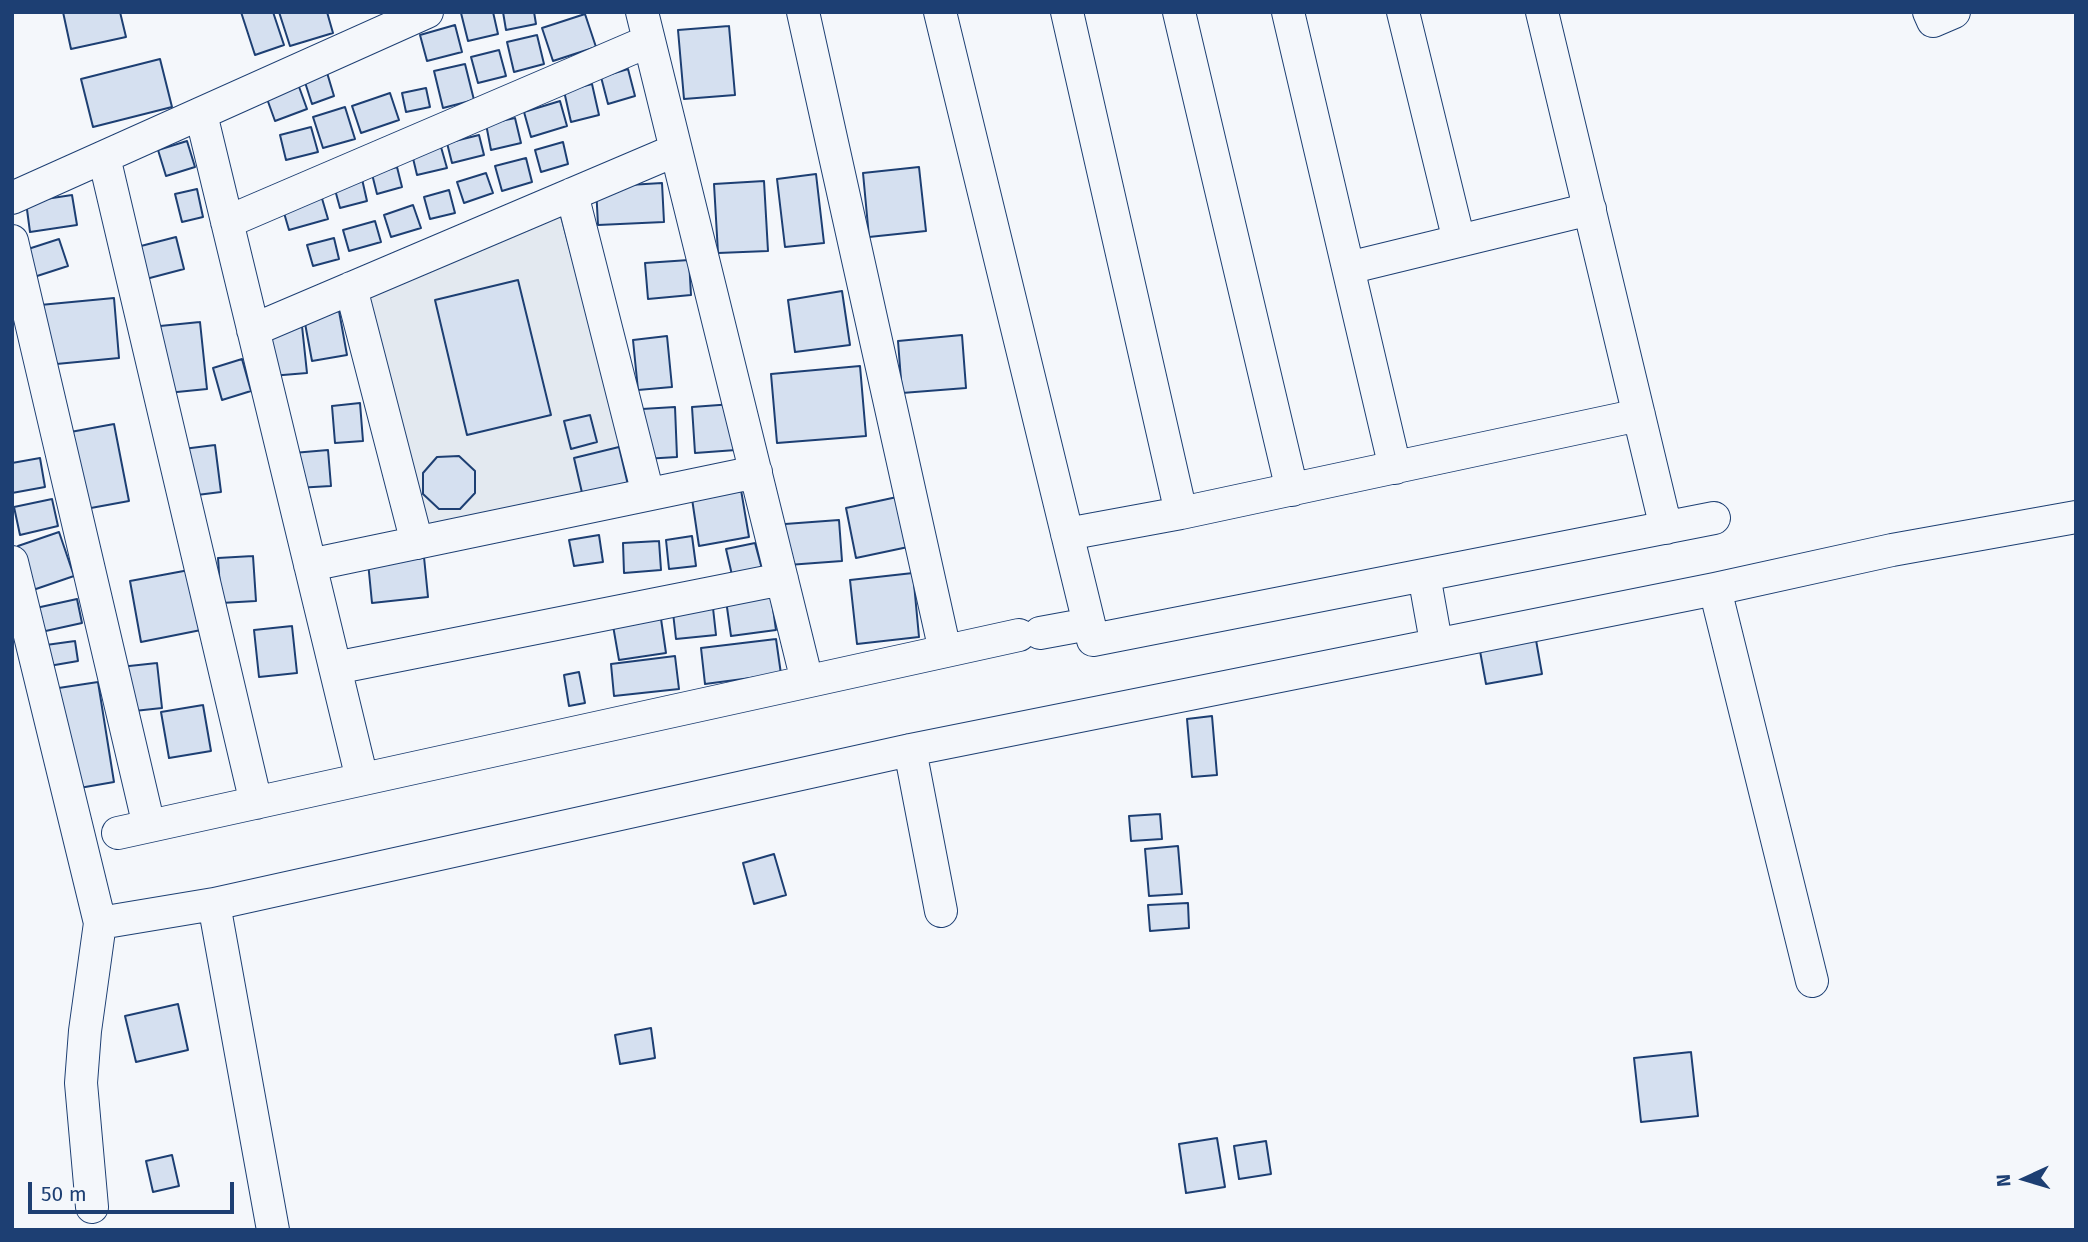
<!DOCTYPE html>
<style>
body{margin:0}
#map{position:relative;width:2088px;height:1242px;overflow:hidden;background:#f4f7fb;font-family:"Fira Sans",sans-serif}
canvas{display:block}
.frame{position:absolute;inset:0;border:14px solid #1d3f73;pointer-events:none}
.north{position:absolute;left:1990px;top:1144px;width:70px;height:70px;-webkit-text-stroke:5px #f4f7fb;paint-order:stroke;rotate:266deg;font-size:19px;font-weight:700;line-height:28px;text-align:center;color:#1d3f73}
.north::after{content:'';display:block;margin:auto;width:24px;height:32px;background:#1d3f73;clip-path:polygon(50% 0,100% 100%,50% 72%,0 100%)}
.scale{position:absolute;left:28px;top:1182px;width:206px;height:32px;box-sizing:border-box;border:4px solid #1d3f73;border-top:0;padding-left:9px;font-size:21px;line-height:24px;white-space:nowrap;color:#1d3f73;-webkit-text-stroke:5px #f4f7fb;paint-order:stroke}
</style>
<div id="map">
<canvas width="2088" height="1242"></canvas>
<div class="frame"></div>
<div class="north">N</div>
<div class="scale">50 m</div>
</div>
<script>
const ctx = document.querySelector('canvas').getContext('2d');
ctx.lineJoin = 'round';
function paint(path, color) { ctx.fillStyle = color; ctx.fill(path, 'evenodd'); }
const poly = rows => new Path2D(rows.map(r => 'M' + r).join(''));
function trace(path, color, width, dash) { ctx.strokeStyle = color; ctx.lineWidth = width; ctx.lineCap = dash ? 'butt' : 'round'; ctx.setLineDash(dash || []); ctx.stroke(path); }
const green = poly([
 [560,213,635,487,426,531,363,293,560,213]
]);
const building = poly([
 [63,12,120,12,126,37,71,49,63,12],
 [241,12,273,12,284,45,255,55,241,12],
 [279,12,327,12,333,33,290,46,279,12],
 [493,12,498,34,468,41,461,13,493,12],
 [503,12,534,12,536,24,506,30,503,12],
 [585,14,596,47,553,61,542,28,585,14],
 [455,25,462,52,427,61,420,35,455,25],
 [729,26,735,95,684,99,678,30,729,26],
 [537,35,544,64,514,72,507,42,537,35],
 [499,50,506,76,478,83,471,57,499,50],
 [160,59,172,107,93,127,81,79,160,59],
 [465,64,474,100,443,108,434,71,465,64],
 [325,66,334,96,312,104,302,73,325,66],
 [628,69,635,96,608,104,601,77,628,69],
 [298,84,307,109,275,121,266,96,298,84],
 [592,84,599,115,571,122,564,91,592,84],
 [426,88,430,107,406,112,402,93,426,88],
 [390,93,399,120,361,133,352,106,390,93],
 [560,101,567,126,531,137,524,112,560,101],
 [345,107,355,139,323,148,313,117,345,107],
 [515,118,521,143,491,150,486,124,515,118],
 [311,127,318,152,286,160,280,135,311,127],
 [479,135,484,155,452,163,447,143,479,135],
 [187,141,195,167,166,176,158,150,187,141],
 [563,142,568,164,541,172,535,150,563,142],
 [441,147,447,168,417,175,412,154,441,147],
 [526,158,532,182,502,191,495,166,526,158],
 [397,167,402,187,377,194,372,174,397,167],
 [919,167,926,231,869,237,863,173,919,167],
 [486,173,493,193,464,203,457,182,486,173],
 [816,174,824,243,785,247,777,179,816,174],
 [362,179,367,201,340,208,334,186,362,179],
 [764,181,768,251,718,253,714,184,764,181],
 [662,183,664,222,598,225,596,187,662,183],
 [197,189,203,217,182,222,175,194,197,189],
 [449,190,455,213,430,219,424,197,449,190],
 [72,195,77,225,30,232,26,202,72,195],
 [321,195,328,219,289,230,282,206,321,195],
 [413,205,421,228,391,237,384,215,413,205],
 [375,221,381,242,349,251,343,230,375,221],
 [176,237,184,269,146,279,137,247,176,237],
 [334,238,339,259,313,266,307,245,334,238],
 [59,239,68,266,34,277,25,250,59,239],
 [689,260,691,295,648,299,645,263,689,260],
 [518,280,551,415,467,435,435,300,518,280],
 [842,291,850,345,795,352,788,300,842,291],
 [114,298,119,358,46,365,40,305,114,298],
 [339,311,347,355,312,361,304,318,339,311],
 [200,322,207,389,167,393,160,326,200,322],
 [302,326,307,373,271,376,266,330,302,326],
 [962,335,966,388,902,393,898,341,962,335],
 [667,336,672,387,638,390,633,340,667,336],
 [242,359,251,391,222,400,213,368,242,359],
 [860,366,866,436,777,443,771,374,860,366],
 [360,403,363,441,335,443,332,406,360,403],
 [733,404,736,450,695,453,692,407,733,404],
 [675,407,677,457,644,459,642,409,675,407],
 [590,415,597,442,571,449,564,421,590,415],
 [114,424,129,501,80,510,65,433,114,424],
 [215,445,221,492,189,496,183,449,215,445],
 [619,447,628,485,583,497,574,458,619,447],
 [328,450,331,486,296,488,293,453,328,450],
 [459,456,475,471,475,493,460,509,439,509,423,494,423,473,437,457,459,456],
 [40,458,45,487,12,493,12,463,40,458],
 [740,484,749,537,699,546,691,492,740,484],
 [897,497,908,547,856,558,846,508,897,497],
 [52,499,58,526,20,535,14,507,52,499],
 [839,520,842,561,788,565,785,524,839,520],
 [59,532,74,576,33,590,18,546,59,532],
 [599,535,603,562,574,566,569,540,599,535],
 [692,536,696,566,669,569,666,540,692,536],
 [659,541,661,570,624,573,623,543,659,541],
 [755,543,762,569,732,575,726,549,755,543],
 [253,556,256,601,221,603,218,558,253,556],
 [424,557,428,597,372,603,368,562,424,557],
 [189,570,201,630,141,642,130,581,189,570],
 [913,573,919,637,857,644,850,580,913,573],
 [770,587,776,630,731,636,725,593,770,587],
 [77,599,82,623,41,632,36,608,77,599],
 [712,599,716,635,676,639,672,604,712,599],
 [660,612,666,653,619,660,612,620,660,612],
 [292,626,297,673,259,677,254,630,292,626],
 [776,639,781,674,705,684,701,648,776,639],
 [1536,640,1542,674,1486,684,1480,651,1536,640],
 [75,641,78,661,49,666,46,645,75,641],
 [675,656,679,689,614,696,611,664,675,656],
 [157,663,162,708,125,712,120,667,157,663],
 [579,672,585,703,569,706,564,675,579,672],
 [98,682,114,782,68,790,52,689,98,682],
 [203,705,211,751,169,758,161,712,203,705],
 [1212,716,1217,775,1192,777,1187,719,1212,716],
 [1160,814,1162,839,1131,841,1129,816,1160,814],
 [1178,846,1182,894,1149,896,1145,849,1178,846],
 [774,854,786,895,754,904,743,863,774,854],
 [1188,903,1189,928,1150,931,1148,905,1188,903],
 [178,1004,188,1050,136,1062,125,1016,178,1004],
 [651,1028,655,1058,620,1064,615,1035,651,1028],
 [1691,1052,1698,1116,1641,1122,1634,1058,1691,1052],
 [1217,1138,1225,1187,1186,1193,1179,1144,1217,1138],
 [1266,1141,1271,1174,1239,1179,1234,1146,1266,1141],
 [172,1155,179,1186,153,1192,146,1161,172,1155]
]);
const minor = poly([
 [642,12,807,681],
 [803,12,945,651],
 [940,12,1093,640,1714,518],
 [1067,12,1181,513],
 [1179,12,1292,490],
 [1288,12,1395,468],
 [1403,12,1459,241],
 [1542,12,1666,528],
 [1929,12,1933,21,1954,12],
 [201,114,362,779],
 [104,157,256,803],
 [572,194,648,494],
 [12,198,427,12],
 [227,222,649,41],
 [12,241,149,826],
 [1348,268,1590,209],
 [351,288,417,543],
 [253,330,676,150],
 [1067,534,1181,513,1639,415],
 [12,562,100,923,85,1031,81,1083,92,1207],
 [310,565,756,472],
 [1424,575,1434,631],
 [1715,589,1812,981],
 [1040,633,1089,624],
 [335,668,782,579],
 [910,750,941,911],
 [118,833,1019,635],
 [214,904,273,1230],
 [100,923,214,904,910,750,1715,589,1892,550,2076,517]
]);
paint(green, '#e3e9f0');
trace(green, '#687fa3', 2);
paint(building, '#d5e0f0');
trace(building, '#1d3f73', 2);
trace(minor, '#1d3f73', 34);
trace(minor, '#f4f7fb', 32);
</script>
